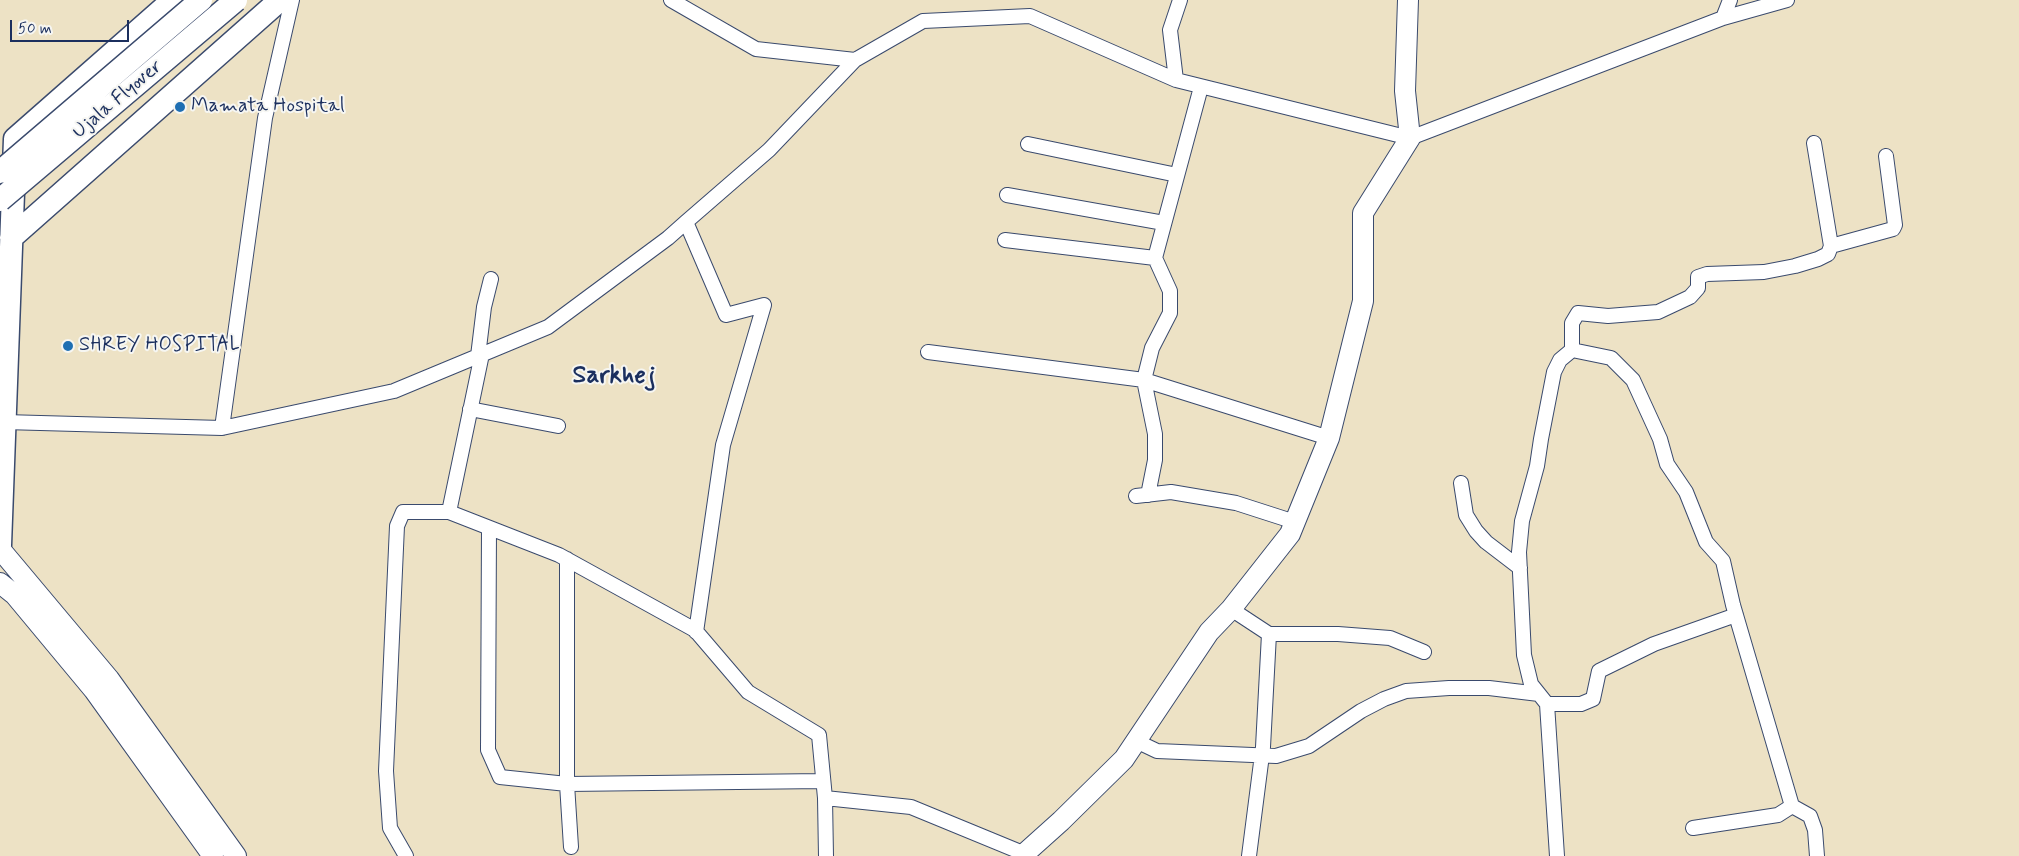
<!DOCTYPE html>
<style>
body{margin:0}
#map{position:relative;width:2019px;height:856px;overflow:hidden;background:#ede2c5;font-family:Mynerve,sans-serif}
canvas{display:block}
.scale{position:absolute;left:10px;top:20px;width:119px;height:22px;box-sizing:border-box;border:2px solid #1b2f5e;border-top:0;padding-left:6px;font-size:15px;line-height:18px;white-space:nowrap;color:#1b2f5e;-webkit-text-stroke:4px #f6f6f2;paint-order:stroke}
</style>
<div id="map">
<canvas width="2019" height="856"></canvas>
<div class="scale">50 m</div>
</div>
<script>
const ctx = document.querySelector('canvas').getContext('2d');
ctx.lineJoin = 'round';
const poly = rows => new Path2D(rows.map(r => 'M' + r).join(''));
function trace(path, color, width, dash) { ctx.strokeStyle = color; ctx.lineWidth = width; ctx.lineCap = dash ? 'butt' : 'round'; ctx.setLineDash(dash || []); ctx.stroke(path); }
function label(font, color, halo, rows, align = 'center') {
  ctx.font = font + ' Mynerve,sans-serif'; ctx.lineWidth = 4; ctx.setLineDash([]); ctx.textBaseline = 'middle'; ctx.strokeStyle = halo; ctx.fillStyle = color; for (const [text, x, y, turn = 0] of rows) {
    ctx.save(); ctx.translate(x, y); ctx.rotate((+turn || 0) * Math.PI / 180); ctx.textAlign = isNaN(turn) ? turn : align; if (halo) ctx.strokeText(text, 0, 0); ctx.fillText(text, 0, 0); ctx.restore();
  }
}
const street = poly([
 [671,0,756,49,855,60],
 [1723,18,1787,0],
 [1176,80,1170,30,1180,0],
 [1028,144,1177,175],
 [1007,195,1164,223],
 [686,222,726,315,764,305,723,445,696,632],
 [1005,240,1155,258,1201,87],
 [1831,246,1893,229,1895,225,1886,156],
 [1572,350,1611,358,1633,380,1660,439,1667,464,1686,492,1706,542,1723,561,1733,605,1792,806,1810,816,1815,830,1817,856],
 [928,352,1144,380,1329,438],
 [482,354,449,512,559,555,695,630,748,692,819,735,825,798,911,807,1030,856],
 [478,356,484,307,491,279],
 [470,409,558,426],
 [4,422,222,428,394,391,548,327,668,238,686,222,769,150,855,60,923,21,1030,16,1176,80,1410,138,1723,18,1730,0],
 [222,428,265,118,292,0],
 [1461,483,1466,515,1476,531,1486,542,1520,568],
 [1148,495,1155,460,1155,434,1144,380,1152,348,1170,313,1170,291,1155,258],
 [1136,496,1171,492,1236,503,1295,522],
 [489,528,488,750,500,777,567,784,571,847],
 [567,559,567,784,823,781],
 [1231,609,1269,634,1338,634,1390,638,1424,652],
 [1547,704,1581,704,1593,699,1599,671,1654,644,1736,615],
 [1136,741,1157,751,1276,756,1309,746,1361,711,1384,699,1406,691,1449,688,1489,688,1539,694],
 [825,798,826,856],
 [1693,828,1778,815,1792,806],
 [406,856,390,828,386,771,397,526,403,512,449,512],
 [1249,856,1263,747,1269,634],
 [1557,856,1547,704,1531,684,1524,655,1519,552,1522,521,1537,466,1541,439,1554,372,1560,360,1572,350,1572,323,1578,313,1608,316,1658,312,1690,297,1698,288,1698,277,1707,274,1764,272,1795,266,1818,259,1828,254,1831,246,1814,143]
]);
const secondary = poly([
 [0,549,109,679,236,856],
 [0,583,15,595,94,690,213,856],
 [1022,856,1061,821,1124,759,1209,632,1231,609,1290,534,1329,438,1363,301,1363,213,1410,138,1405,91,1408,0]
]);
const primary = poly([
 [11,238,280,0],
 [0,545,15,139,173,0]
]);
const primaryBridge = poly([
 [0,172,201,0],
 [0,200,236,0]
]);
const markers = [
 [180,107,6,"#1f6fb2"],
 [68,346,6,"#1f6fb2"]
];
const streetNames = [
 ["Ujala Flyover",118,100,-40]
];
const poiNames = [
 ["Mamata Hospital",191,107],
 ["SHREY HOSPITAL",79,346]
];
const districtNames = [
 ["Sarkhej",614,377]
];
trace(street, '#3a4a6d', 16);
trace(secondary, '#3a4a6d', 22);
trace(primary, '#3a4a6d', 25);
trace(street, '#fff', 14);
trace(secondary, '#fff', 20);
trace(primary, '#fff', 22);
trace(primaryBridge, '#3a4a6d', 25, []);
trace(primaryBridge, '#fff', 22);
for (const [x, y, r, color] of markers) { const dot = new Path2D(); dot.arc(x, y, r, 0, 2 * Math.PI); ctx.fillStyle = color; ctx.fill(dot); trace(dot, '#f6f6f2', 2); }
label('20px', '#1b2f5e', '#f6f6f2', streetNames);
label('20px', '#1b2f5e', '#f6f6f2', poiNames, 'left');
label('bold 25px', '#1b2f5e', '#f6f6f2', districtNames);
</script>
